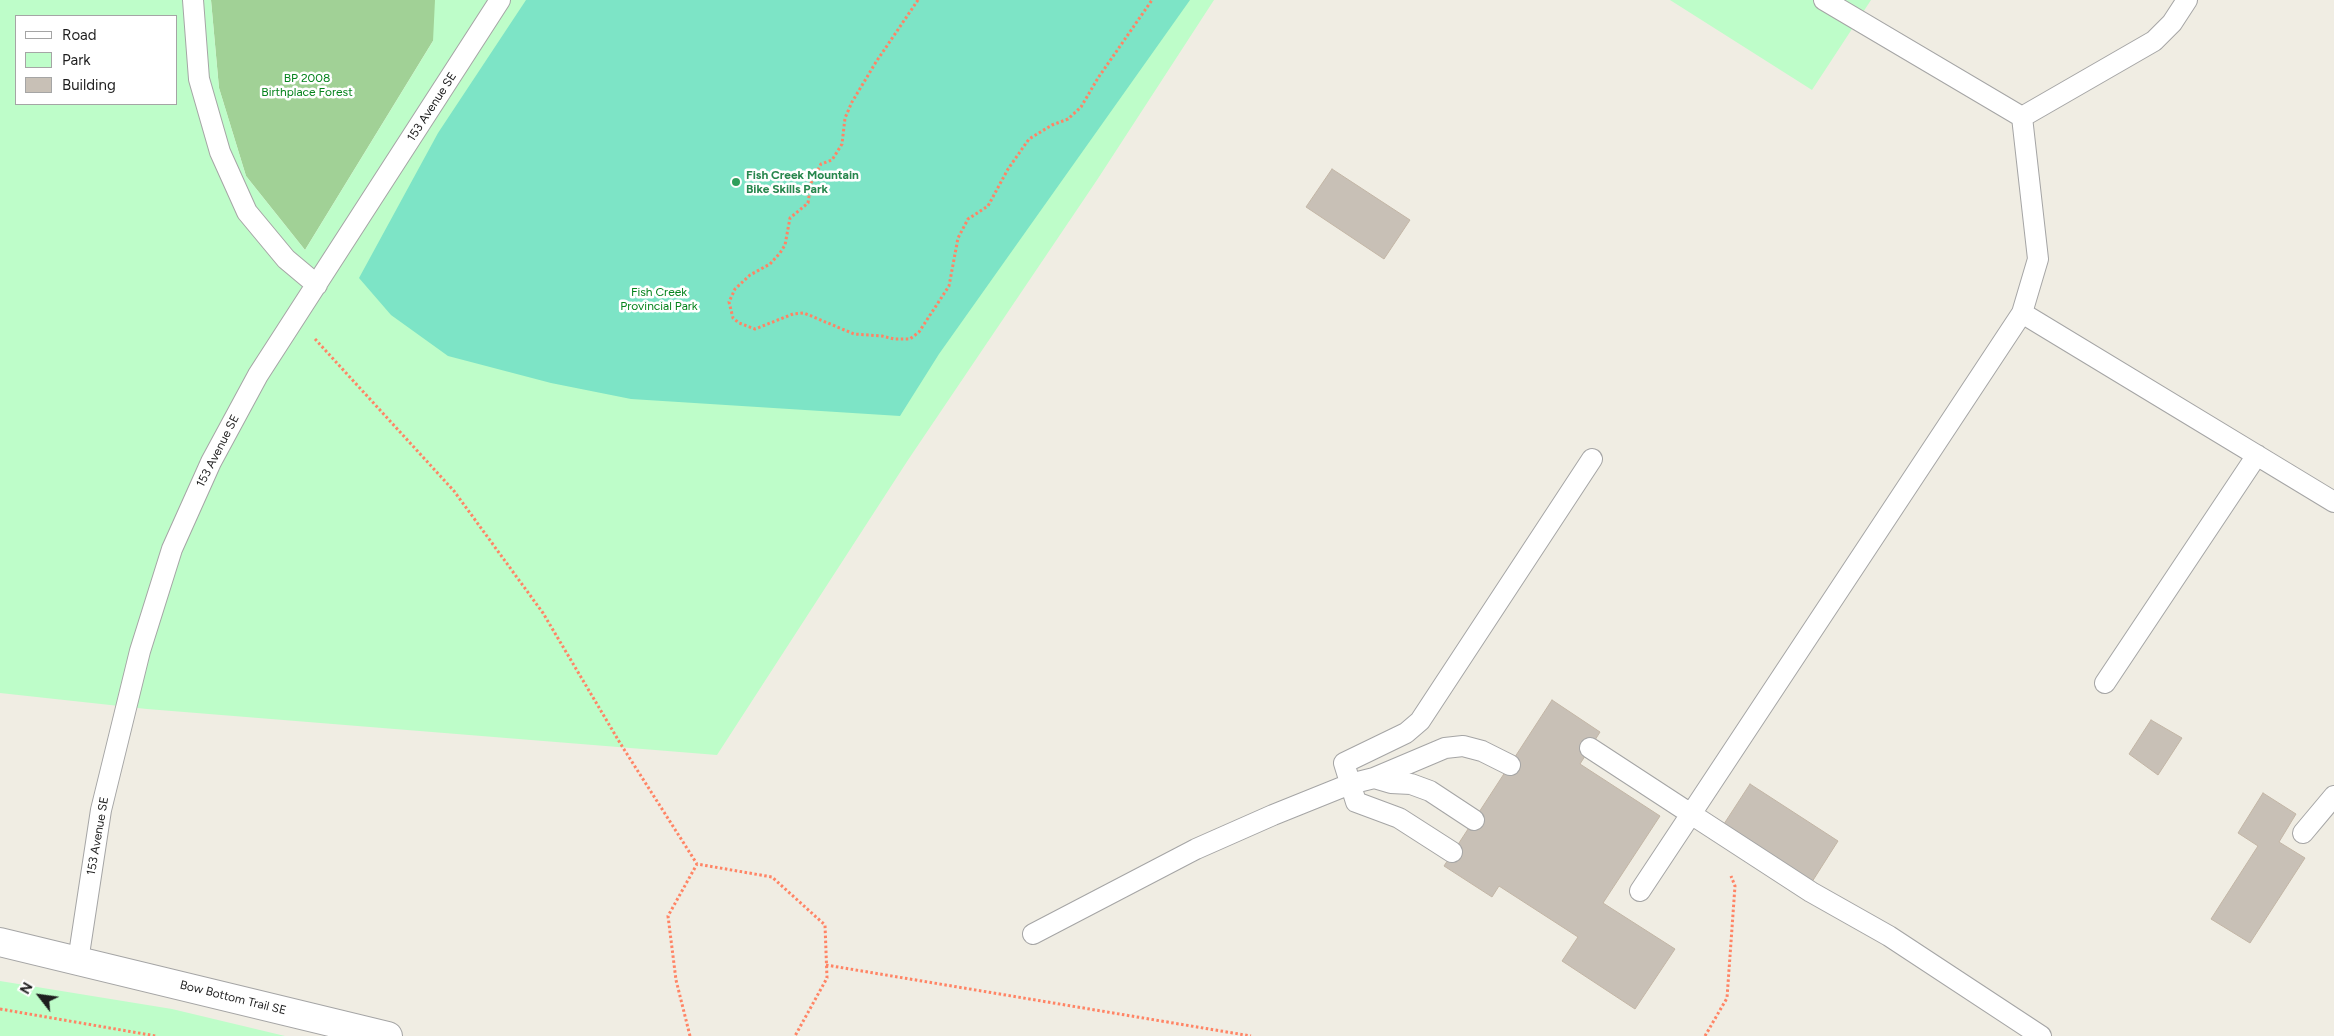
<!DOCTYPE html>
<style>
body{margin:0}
#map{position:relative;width:2334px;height:1036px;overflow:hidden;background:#f0ede3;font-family:Figtree,sans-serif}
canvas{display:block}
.legend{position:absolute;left:15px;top:15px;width:162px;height:90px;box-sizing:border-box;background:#fff;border:1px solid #a5a5a5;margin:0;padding:6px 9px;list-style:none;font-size:15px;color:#1e1e1e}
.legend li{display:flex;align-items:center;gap:10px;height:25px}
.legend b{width:25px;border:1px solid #a5a5a5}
.north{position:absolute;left:15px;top:971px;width:50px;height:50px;-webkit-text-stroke:4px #fff;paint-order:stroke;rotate:300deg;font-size:14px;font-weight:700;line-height:20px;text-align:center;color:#1e1e1e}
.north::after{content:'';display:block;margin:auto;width:18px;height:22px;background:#1e1e1e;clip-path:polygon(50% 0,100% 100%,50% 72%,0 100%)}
</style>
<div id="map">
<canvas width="2334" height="1036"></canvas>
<ul class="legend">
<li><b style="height:6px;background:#fff"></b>Road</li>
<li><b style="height:14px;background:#befdc9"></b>Park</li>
<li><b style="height:14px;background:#c8c0b6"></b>Building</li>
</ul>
<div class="north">N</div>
</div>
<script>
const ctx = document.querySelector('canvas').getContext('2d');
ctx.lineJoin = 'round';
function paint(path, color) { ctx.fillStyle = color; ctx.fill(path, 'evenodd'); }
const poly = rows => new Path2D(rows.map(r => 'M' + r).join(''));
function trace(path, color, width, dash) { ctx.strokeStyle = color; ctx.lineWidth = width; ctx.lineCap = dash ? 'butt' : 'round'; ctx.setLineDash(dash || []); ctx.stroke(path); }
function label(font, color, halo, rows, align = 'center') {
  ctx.font = font + ' Figtree,sans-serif'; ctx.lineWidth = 5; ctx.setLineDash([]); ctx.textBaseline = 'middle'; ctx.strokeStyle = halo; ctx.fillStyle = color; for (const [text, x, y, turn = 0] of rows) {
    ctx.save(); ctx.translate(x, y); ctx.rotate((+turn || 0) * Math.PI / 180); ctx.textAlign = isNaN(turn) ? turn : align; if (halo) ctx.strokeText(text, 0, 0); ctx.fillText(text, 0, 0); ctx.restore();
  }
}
const forest = poly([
 [211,0,458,0,305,250,246,176,219,88]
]);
const park = poly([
 [0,0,211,0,219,88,246,176,305,250,433,41,435,0,1214,0,1097,180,908,460,717,755,147,709,0,693],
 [16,16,176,16,176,104,16,104],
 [1670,0,1871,0,1812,90],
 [0,981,172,1009,285,1036,0,1036]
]);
const pitch = poly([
 [526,0,1190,0,939,354,900,416,631,399,551,383,448,356,391,315,359,278,438,133]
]);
const building = poly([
 [1332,169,1410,220,1384,259,1306,207,1332,169],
 [1552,700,1600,732,1580,764,1660,816,1603,903,1675,949,1635,1009,1562,961,1578,937,1499,886,1492,897,1444,866,1552,700],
 [2151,720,2182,738,2158,775,2129,754,2151,720],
 [1750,784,1838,841,1810,885,1722,827,1750,784],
 [2263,793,2296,814,2279,842,2305,858,2250,943,2211,919,2258,846,2238,833,2263,793]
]);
const path = poly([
 [918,0,876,62,852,102,845,118,842,144,832,160,821,164,811,183,808,203,790,218,785,245,780,253,770,264,750,275,735,289,729,302,733,318,739,323,755,329,793,314,804,313,854,334,882,336,894,339,910,339,919,332,949,286,958,238,968,219,988,206,1008,169,1029,139,1052,125,1068,119,1081,107,1098,78,1152,0],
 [315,339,454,491,543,613,620,743,697,864],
 [826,965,1251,1036],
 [0,1009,156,1036],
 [690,1036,676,980,668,916,697,864,772,877,825,925,827,978,795,1036],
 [1705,1036,1727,998,1735,886,1731,876]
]);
const service = poly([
 [193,0,199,79,220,152,247,212,286,259,317,285],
 [1824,0,2022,117],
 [2187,0,2172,23,2154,41,2022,117,2038,259,2022,313,2334,502],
 [2022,313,1691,814,1811,892,1889,936,2041,1036],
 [2105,683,2257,455],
 [1590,748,1691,814,1640,891],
 [1374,778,1445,748,1463,746,1482,751,1510,765],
 [2303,833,2334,796],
 [1452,852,1399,818,1356,802,1344,763,1406,733,1420,721,1592,459],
 [1033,934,1196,849,1273,815,1350,784,1374,778,1391,783,1411,784,1430,791,1474,820],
 [78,961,101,810,140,651,172,549,211,462,258,375,500,0]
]);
const minor = poly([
 [0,942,388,1036]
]);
const markers = [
 [736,182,5,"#2e9e5b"]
];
const parkNames = [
 ["BP 2008",307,78],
 ["Birthplace Forest",307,92],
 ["Fish Creek",659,292],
 ["Provincial Park",659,306]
];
const streetNames = [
 ["153 Avenue SE",432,107,-57],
 ["153 Avenue SE",218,451,-63],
 ["153 Avenue SE",98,836,-80],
 ["Bow Bottom Trail SE",233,998,14]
];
const leisureNames = [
 ["Fish Creek Mountain",746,175],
 ["Bike Skills Park",746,189]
];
paint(forest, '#a1d196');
paint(park, '#befdc9');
paint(pitch, '#7de4c6');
paint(building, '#c8c0b6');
trace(building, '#c2b5a5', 1);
trace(service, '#a5a5a5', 22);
trace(minor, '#a5a5a5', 30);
trace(path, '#ff8465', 3, [2.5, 2.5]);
trace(service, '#fff', 20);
trace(minor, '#fff', 28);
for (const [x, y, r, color] of markers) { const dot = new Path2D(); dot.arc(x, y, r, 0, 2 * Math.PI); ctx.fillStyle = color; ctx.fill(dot); trace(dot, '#fff', 2); }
label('12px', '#05831c', '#fff', parkNames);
label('12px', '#1e1e1e', '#fff', streetNames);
label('bold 12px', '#27864d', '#fff', leisureNames, 'left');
</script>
